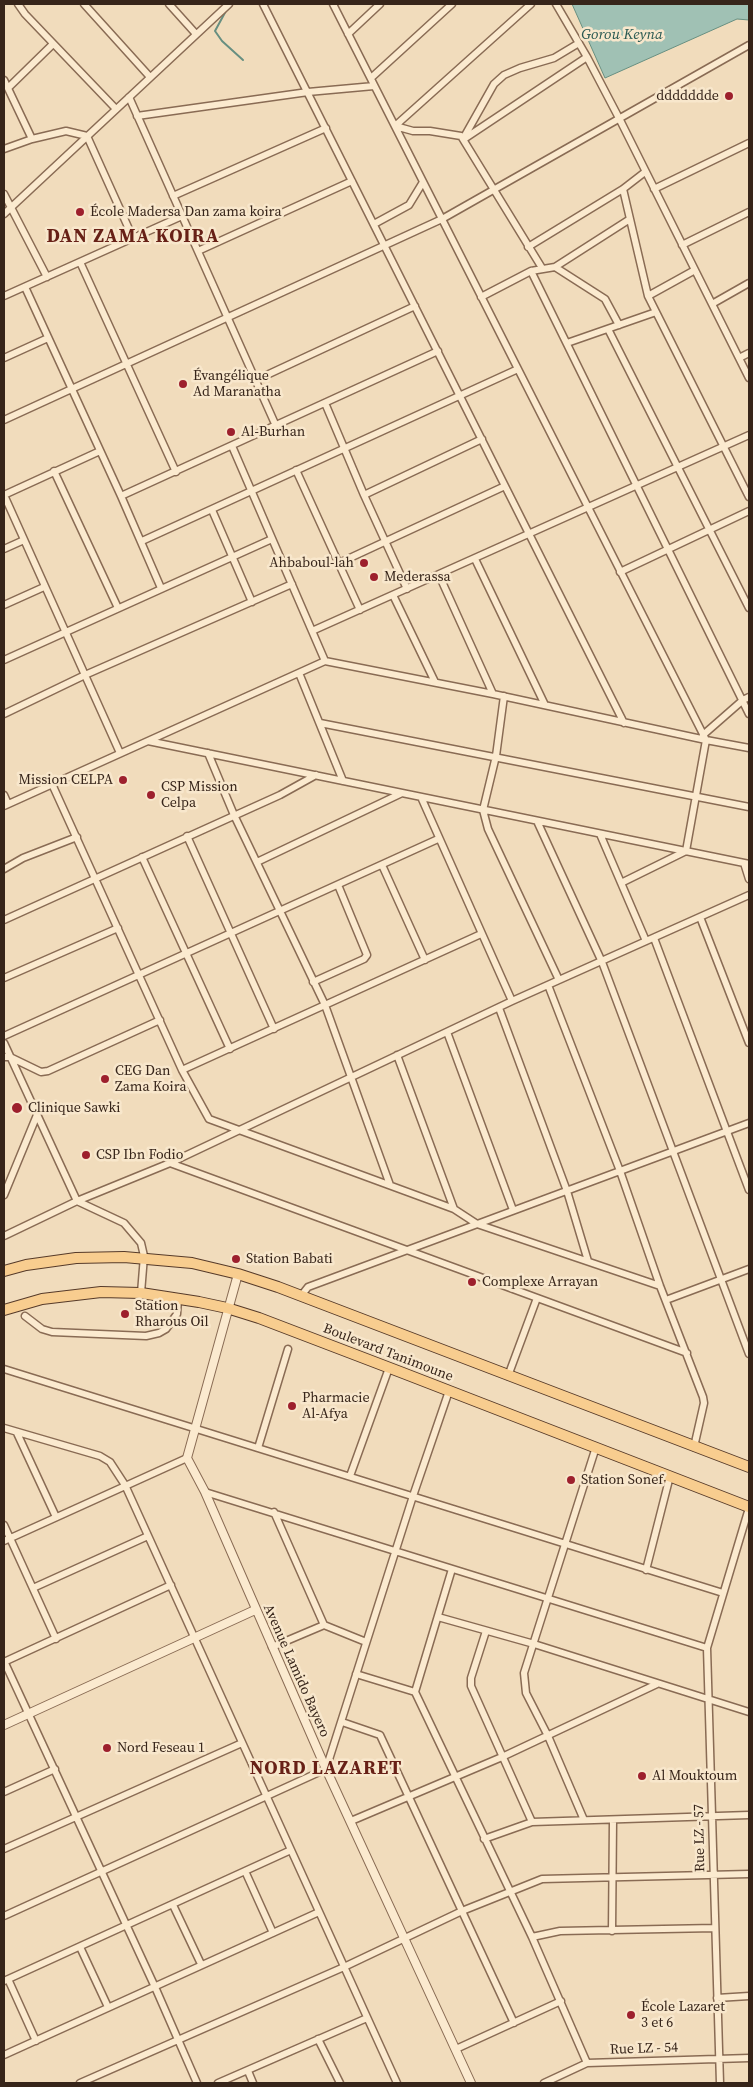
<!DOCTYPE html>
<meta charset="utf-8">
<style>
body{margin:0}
#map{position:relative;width:753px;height:2087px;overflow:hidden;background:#f1dcbc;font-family:"Source Serif 4",serif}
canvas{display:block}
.frame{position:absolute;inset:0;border:5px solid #37251a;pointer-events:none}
</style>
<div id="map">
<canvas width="753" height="2087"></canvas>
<div class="frame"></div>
</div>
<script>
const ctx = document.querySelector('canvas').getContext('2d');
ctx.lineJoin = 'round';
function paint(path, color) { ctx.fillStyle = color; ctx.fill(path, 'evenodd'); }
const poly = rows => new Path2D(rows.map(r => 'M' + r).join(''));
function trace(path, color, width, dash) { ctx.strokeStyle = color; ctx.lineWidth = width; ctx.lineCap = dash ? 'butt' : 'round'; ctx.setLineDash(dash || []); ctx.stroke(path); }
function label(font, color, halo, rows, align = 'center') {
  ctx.font = font + ' "Source Serif 4",serif'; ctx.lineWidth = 5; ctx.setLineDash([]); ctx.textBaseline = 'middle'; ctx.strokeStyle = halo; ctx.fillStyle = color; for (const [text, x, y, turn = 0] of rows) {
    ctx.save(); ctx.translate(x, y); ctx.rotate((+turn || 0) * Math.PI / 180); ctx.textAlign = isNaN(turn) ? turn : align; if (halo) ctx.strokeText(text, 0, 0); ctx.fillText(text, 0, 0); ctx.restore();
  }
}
const water = poly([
 [572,4,749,4,749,20,737,19,605,78,572,4]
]);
const stream = poly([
 [227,9,215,31,222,41,243,60]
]);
const minor = poly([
 [18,4,25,14,116,109],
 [84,4,150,77],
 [169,4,196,34],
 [263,4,624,723],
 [333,4,706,740,686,851,621,883],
 [556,4,587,57,620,120,749,378],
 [348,34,380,4],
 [371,78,452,4],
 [4,80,32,139],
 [8,88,53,44],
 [129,97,276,426],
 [137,116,308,92,374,86],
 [395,126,413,131,430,131,461,136,542,268],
 [395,126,531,4],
 [463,139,494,84,504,75,520,68,554,58,579,43],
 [464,139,587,57],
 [4,149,32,139,66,131,87,136,133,238],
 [623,189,648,296,749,497],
 [654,189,749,143],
 [4,194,47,277],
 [173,196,326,128],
 [4,214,229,4],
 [374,224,409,205,423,182],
 [682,245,749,212],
 [528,247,623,189,645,172],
 [198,251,352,181],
 [80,262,176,472],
 [555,267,605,299,619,325],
 [531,271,749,714],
 [25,287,121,496,161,588],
 [4,296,182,216],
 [648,296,695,270],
 [481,297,531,271,555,267,630,219],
 [712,304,749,283],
 [608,329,749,608],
 [567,343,656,312],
 [4,358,48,338],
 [739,358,749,353],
 [256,380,415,306],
 [325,403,364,495,407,589],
 [4,420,442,219,749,45],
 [232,446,325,661],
 [296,470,360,610],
 [54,471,118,608],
 [4,495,120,753],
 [4,495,100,451],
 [364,495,482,439],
 [121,496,438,351],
 [212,510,252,602],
 [142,541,518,369],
 [4,549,24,540],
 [475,559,545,705],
 [339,563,505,486],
 [620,572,749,511],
 [439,575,493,694],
 [393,595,435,682],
 [4,605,44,587],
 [312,631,749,435],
 [4,660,272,539],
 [299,673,343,781],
 [504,696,496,756,483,810,488,829,559,980],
 [4,714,85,675,292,584],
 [320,723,749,807],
 [703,735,743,700,749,697],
 [148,741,749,864],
 [208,753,234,815,325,1005,390,1185],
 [52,784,182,1070,209,1119,454,1209,477,1224,660,1286],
 [4,795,8,804],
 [421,797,512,1001],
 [4,806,325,661,493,694,706,740,749,748],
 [537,821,602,962,749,1354],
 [600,834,646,941],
 [187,836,274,1029],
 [142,857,230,1049],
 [257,862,402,793],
 [744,863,749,879],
 [382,865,425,960],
 [4,869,23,858,77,837],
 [700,917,749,1043],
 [4,920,280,795,316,775],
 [654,938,749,1190],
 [4,978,118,928],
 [313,982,364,959,367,955,338,885],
 [548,985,620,1171,660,1286,703,1397,704,1403,694,1447],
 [499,1008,567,1191,588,1261],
 [447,1032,513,1210],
 [4,1036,438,839],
 [4,1043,77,1201,124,1223,141,1243,144,1256,141,1293],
 [397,1055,454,1209],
 [4,1057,10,1057,41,1072,48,1071,160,1020],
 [182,1070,481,934],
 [170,1163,687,1353],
 [4,1195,37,1115],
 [4,1236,77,1201,170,1163,512,1001,749,895],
 [301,1296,308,1287,749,1123],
 [666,1300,749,1269],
 [25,1316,42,1329,52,1332,146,1336,159,1333,166,1329,177,1314,178,1299],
 [4,1369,723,1593],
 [508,1376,537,1298],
 [4,1428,100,1456,110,1462,125,1485,397,2083],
 [17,1433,56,1517],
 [258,1448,288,1349],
 [350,1476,389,1368],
 [205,1492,707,1648],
 [274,1512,324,1625,366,1642],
 [4,1525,56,1639],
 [4,1541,187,1458],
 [452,1569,415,1692,532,1937,587,2063],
 [646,1570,670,1476],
 [33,1588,148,1536],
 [438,1617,534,1644,749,1712],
 [486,1631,471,1678,471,1686,532,1822],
 [272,1647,324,1625],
 [4,1661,155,1987,197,2083],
 [4,1662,171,1585],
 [356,1674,415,1692],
 [342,1722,380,1735,514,2023],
 [4,1792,55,1769],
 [584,1820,548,1736,526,1693,524,1673,596,1447],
 [351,1821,502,1757,657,1684],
 [484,1839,532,1822,749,1815],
 [4,1849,242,1743],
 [245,1871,273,1933],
 [173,1905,201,1964],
 [4,1916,326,1769,413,1496,449,1391],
 [612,1931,613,1821],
 [532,1937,560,1931,715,1928],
 [80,1947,108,2007],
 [8,1979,36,2041],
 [4,1981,291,1850],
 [717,1998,749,1996],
 [318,2039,340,2083],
 [456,2049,561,2001],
 [4,2055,319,1912],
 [248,2071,253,2083],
 [80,2083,344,1967,462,1911,542,1879,749,1874],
 [218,2083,367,2018],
 [544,2083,587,2063,749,2058],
 [720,2083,707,1648,749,1508]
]);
const tertiary = poly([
 [238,1274,187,1458,205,1492,326,1769,471,2083],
 [4,1725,255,1610]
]);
const primary = poly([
 [4,1271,26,1265,76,1258,124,1257,192,1263,238,1274,278,1287,749,1467],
 [4,1310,42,1299,101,1292,141,1293,199,1302,227,1308,259,1318,403,1373,749,1507]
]);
const markers = [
 [729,96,5,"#9d202d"],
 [80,212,5,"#9d202d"],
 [183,384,5,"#9d202d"],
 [231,432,5,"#9d202d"],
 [364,563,5,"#9d202d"],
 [374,577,5,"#9d202d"],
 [123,780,5,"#9d202d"],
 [151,795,5,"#9d202d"],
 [105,1079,5,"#9d202d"],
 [17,1108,6,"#9d202d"],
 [86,1155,5,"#9d202d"],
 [236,1259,5,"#9d202d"],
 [472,1282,5,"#9d202d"],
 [125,1314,5,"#9d202d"],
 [292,1406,5,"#9d202d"],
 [571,1480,5,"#9d202d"],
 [107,1748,5,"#9d202d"],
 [642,1776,5,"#9d202d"],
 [631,2015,5,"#9d202d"]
];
const poiNames = [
 ["ddddddde",719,96,"right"],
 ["École Madersa Dan zama koira",90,212],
 ["Évangélique",193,376],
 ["Ad Maranatha",193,392],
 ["Al-Burhan",241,432],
 ["Ahbaboul-lah",354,563,"right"],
 ["Mederassa",384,577],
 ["Mission CELPA",113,780,"right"],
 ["CSP Mission",161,787],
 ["Celpa",161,803],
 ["CEG Dan",115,1071],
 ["Zama Koira",115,1087],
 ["Clinique Sawki",28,1108],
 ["CSP Ibn Fodio",96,1155],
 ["Station Babati",246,1259],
 ["Complexe Arrayan",482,1282],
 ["Station",135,1306],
 ["Rharous Oil",135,1322],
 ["Pharmacie",302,1398],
 ["Al-Afya",302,1414],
 ["Station Sonef",581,1480],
 ["Nord Feseau 1",117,1748],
 ["Al Mouktoum",652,1776],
 ["École Lazaret",641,2007],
 ["3 et 6",641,2023]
];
const streetNames = [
 ["Boulevard Tanimoune",388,1353,21],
 ["Avenue Lamido Bayero",296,1671,66],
 ["Rue LZ - 57",700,1838,-91],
 ["Rue LZ - 54",644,2049,-2]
];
const waterNames = [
 ["Gorou Keyna",622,35]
];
const districtNames = [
 ["DAN ZAMA KOIRA",133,237],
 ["NORD LAZARET",326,1769]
];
paint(water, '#a0c1b4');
trace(water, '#678f81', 1);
trace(stream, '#678f81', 2);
trace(minor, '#896b54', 9);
trace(tertiary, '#896b54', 10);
trace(primary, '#563a29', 12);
trace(minor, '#fbeacf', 6);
trace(tertiary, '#fbeacf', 8);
trace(primary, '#f8cd8f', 10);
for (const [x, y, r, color] of markers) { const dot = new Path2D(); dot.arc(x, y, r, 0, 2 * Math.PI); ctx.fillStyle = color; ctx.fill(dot); trace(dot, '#f8e7cc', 2); }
label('14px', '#37251a', '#f8e7cc', poiNames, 'left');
label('14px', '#37251a', '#f8e7cc', streetNames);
label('italic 15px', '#285851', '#f8e7cc', waterNames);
ctx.letterSpacing = '1px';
label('bold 19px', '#672016', '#f8e7cc', districtNames);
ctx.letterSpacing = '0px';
</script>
